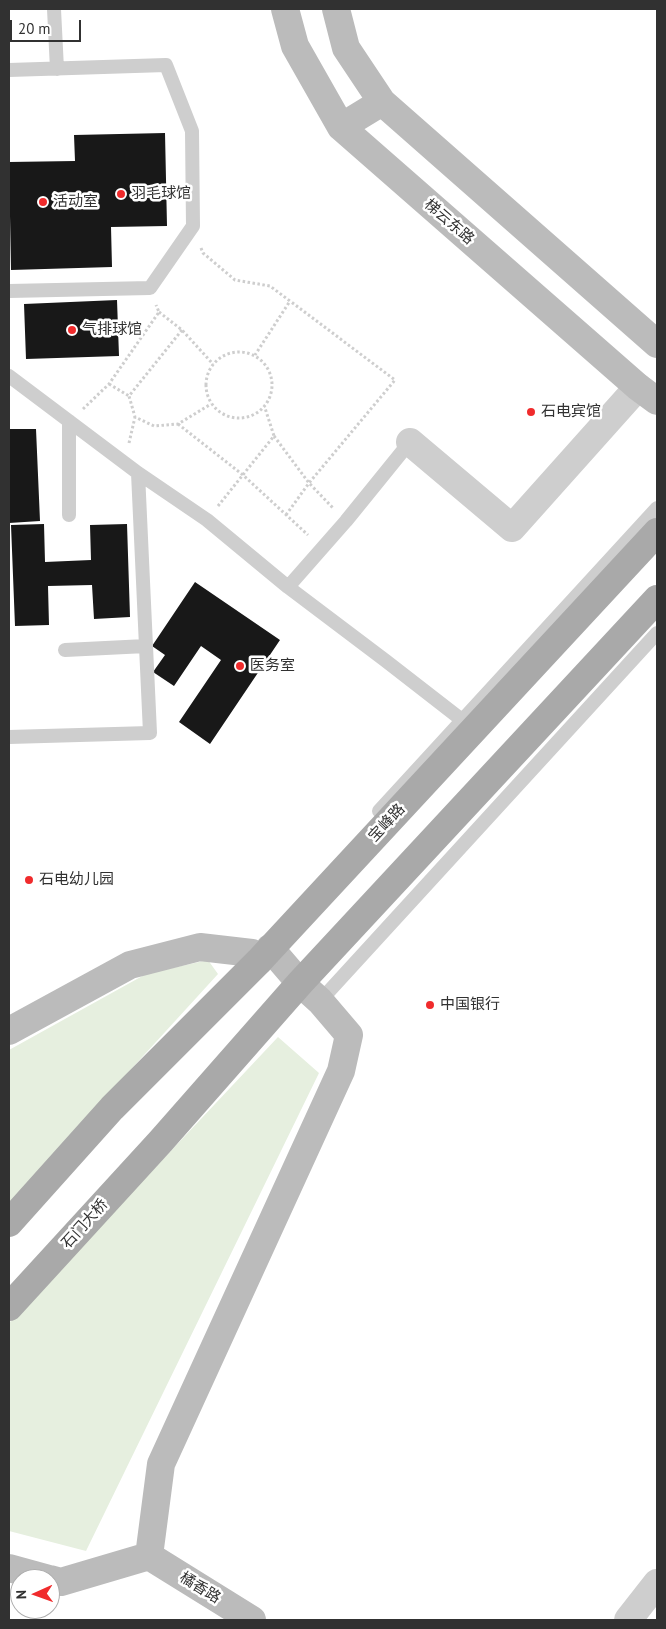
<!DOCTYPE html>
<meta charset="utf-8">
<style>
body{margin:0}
#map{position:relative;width:666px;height:1629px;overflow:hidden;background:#fff;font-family:"PT Sans",sans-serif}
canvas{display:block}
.frame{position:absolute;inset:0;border:10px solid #313131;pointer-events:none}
.north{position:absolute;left:10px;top:1569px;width:50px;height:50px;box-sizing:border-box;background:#fff;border:1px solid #adadad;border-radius:50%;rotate:268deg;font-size:14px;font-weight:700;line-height:20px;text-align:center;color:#313131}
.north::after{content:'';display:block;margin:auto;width:18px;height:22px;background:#f02b2c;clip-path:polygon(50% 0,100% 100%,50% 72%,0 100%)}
.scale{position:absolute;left:10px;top:20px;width:71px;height:22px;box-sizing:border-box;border:2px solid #313131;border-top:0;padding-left:6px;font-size:15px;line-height:18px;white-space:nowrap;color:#313131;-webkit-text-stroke:4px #fff;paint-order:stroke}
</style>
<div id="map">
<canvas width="666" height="1629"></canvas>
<div class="frame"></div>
<div class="north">N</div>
<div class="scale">20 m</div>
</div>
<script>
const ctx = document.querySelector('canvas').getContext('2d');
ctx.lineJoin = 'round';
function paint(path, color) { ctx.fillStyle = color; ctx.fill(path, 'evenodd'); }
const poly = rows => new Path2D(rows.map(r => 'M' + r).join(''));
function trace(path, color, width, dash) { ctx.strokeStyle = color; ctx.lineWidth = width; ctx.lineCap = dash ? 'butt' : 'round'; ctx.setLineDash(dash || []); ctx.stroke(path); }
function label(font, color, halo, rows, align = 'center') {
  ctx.font = font + ' "PT Sans","Noto Sans SC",sans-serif'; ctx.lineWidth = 5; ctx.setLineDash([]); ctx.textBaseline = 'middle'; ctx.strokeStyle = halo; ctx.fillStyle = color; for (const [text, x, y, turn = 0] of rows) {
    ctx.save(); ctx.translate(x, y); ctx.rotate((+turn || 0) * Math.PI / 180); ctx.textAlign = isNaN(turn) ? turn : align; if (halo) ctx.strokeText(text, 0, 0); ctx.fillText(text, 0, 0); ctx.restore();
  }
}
const green = poly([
 [208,960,218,974,9,1203,9,1050,146,974],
 [278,1037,319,1073,86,1551,9,1531,9,1323]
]);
const building = poly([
 [165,133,167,226,111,227,112,267,11,270,9,162,75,161,74,135],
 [117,300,119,356,26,359,24,304],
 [9,429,36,429,40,521,9,523],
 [44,524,45,562,91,560,90,525,127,524,130,617,94,619,92,585,48,586,49,625,15,626,11,525],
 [195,582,280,640,210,744,179,722,221,660,201,646,174,686,153,672,165,655,152,646]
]);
const path = poly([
 [201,248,203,253,235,280,270,286,290,301,255,355],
 [159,312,182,330,213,364],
 [182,330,129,396,135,417,154,426,178,424,211,404],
 '206 385a33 33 0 1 1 66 0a33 33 0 1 1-66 0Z',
 [109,384,129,396],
 [83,409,109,384,159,312,156,305],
 [178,424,243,475,308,535],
 [274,436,309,483,333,508],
 [129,443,135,417],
 [218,506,274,436,265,408],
 [286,515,309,483,395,380,290,301]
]);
const lane = poly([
 [54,9,57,69],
 [9,70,166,65,192,131,193,226,150,288,9,291],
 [9,376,138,473,207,520,288,587,386,661,462,720],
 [69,421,69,515],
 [288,587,346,521,410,442],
 [65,650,146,646],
 [9,737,150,733,138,473],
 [379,811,657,508],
 [320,1001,657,633]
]);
const street = poly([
 [410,442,512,528,638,387],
 [628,1620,657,1583]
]);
const secondary = poly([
 [285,9,295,46,341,127,638,387,657,401],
 [336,9,346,48,382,102,657,344],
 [341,127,382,102],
 [9,1031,130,965,200,947,252,953,259,961],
 [149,1556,161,1464,341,1071,349,1035,320,1001,300,983,270,948],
 [149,1556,252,1620],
 [9,1568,49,1579],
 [50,1579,61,1582,149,1556]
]);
const primary = poly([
 [9,1223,112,1108,259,961,657,532],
 [9,1307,161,1141,300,983,657,599]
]);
const markers = [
 [121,194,5,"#f02b2c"],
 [43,202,5,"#f02b2c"],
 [72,330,5,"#f02b2c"],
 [531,412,5,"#f02b2c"],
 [240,666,5,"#f02b2c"],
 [29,880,5,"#f02b2c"],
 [430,1005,5,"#f02b2c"]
];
const poiNames = [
 ["羽毛球馆",131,194],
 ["活动室",53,202],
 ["气排球馆",82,330],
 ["石电宾馆",541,412],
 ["医务室",250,666],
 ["石电幼儿园",39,880],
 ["中国银行",440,1005]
];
const streetNames = [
 ["梯云东路",449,222,41],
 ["宝峰路",387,823,-47],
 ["石门大桥",85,1224,-48],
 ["橘香路",200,1588,32]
];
paint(green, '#e6efdf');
paint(building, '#181818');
trace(path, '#cecece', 3, [2.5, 2.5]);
trace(lane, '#cecece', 14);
trace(street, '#cecece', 28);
trace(secondary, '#bbb', 28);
trace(primary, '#a9a9a9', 28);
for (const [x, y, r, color] of markers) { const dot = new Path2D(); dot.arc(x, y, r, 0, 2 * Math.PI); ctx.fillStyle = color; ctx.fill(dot); trace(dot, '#fff', 2); }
label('15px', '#313131', '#fff', poiNames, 'left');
label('15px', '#313131', '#fff', streetNames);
</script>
